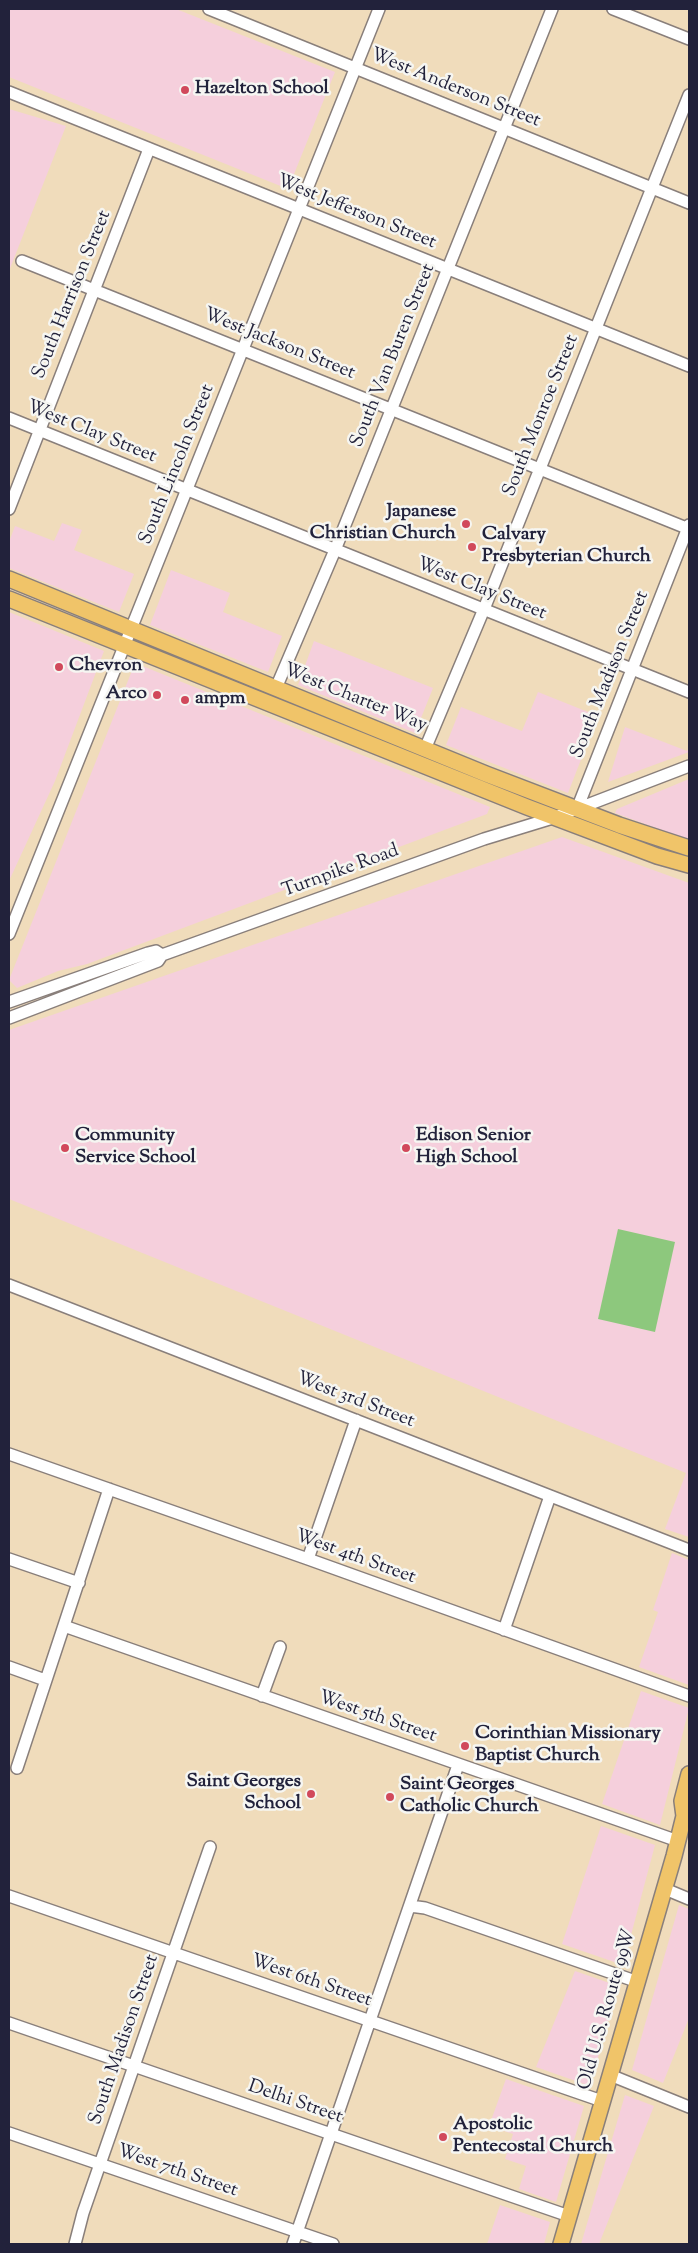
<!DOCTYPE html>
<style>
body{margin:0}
#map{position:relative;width:698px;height:2253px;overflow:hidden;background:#f0dcbb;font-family:"Sorts Mill Goudy",serif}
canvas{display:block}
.frame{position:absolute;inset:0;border:10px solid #22223b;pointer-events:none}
</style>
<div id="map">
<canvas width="698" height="2253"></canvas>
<div class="frame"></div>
</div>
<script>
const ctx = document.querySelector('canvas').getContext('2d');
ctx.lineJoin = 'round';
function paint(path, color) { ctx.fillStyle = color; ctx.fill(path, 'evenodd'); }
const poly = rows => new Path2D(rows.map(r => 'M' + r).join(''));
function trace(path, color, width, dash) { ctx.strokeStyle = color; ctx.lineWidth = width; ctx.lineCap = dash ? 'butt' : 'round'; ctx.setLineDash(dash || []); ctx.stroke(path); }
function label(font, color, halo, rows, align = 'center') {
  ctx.font = font + ' "Sorts Mill Goudy",serif'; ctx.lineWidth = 5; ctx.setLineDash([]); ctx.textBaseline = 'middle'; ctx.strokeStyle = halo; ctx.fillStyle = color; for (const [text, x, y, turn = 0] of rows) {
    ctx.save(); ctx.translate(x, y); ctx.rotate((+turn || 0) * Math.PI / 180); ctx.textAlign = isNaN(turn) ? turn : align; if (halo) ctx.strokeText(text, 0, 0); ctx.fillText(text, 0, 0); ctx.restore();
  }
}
const built = poly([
 [9,9,176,9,335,72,288,189,9,77],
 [9,109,66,126,9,271],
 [62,523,82,530,74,550,134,574,119,612,9,568,9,542,15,526,54,541],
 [171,570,230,593,223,612,282,636,268,672,150,625],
 [9,612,104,651,55,781,9,881],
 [314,641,433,688,415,733,298,685],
 [135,663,490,807,487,814,87,964,58,971,17,988,9,980],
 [538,692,598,716,568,793,446,745,461,707,522,731],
 [625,727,687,751,689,747,689,752,608,782],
 [689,779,689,840,615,813,617,809],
 [562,837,689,883,689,1537,665,1529,686,1473,9,1199,9,1030],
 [672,1553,689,1560,689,1685,639,1667,658,1612,653,1610],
 [641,1691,689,1708,660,1825,602,1804],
 [601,1826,655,1845,623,1965,562,1944],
 [679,1905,689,1909,689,2018,663,2083,632,2070],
 [575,1971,618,1986,590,2086,536,2067],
 [506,2079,584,2106,556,2202,519,2189,526,2166,505,2159,513,2134,489,2126],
 [625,2095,654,2106,599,2244,581,2244],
 [500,2205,550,2222,544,2244,487,2244]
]);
const green = poly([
 [618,1229,675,1242,655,1332,598,1319]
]);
const minor = poly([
 [209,9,689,203],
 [613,9,689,39],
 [9,92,689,366],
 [22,261,689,529],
 [9,418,689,692],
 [9,509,149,149],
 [276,688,335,550,552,9],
 [425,749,484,609,689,95],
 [577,809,689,525],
 [9,934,379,9],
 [9,1002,148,953,156,951,162,955],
 [9,1018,158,961,162,955,484,839,556,817,689,766],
 [9,1285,689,1550],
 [9,1454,308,1559,689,1696],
 [9,1559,79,1583],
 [308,1559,356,1420],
 [64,1626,678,1841],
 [504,1630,550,1496],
 [9,1667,45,1680],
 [262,1696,280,1647],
 [17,1768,109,1489],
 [665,1889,689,1899],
 [9,1896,602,2101],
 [410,1906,425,1908,638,1982],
 [9,2023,569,2216],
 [610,2075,689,2107],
 [9,2133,333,2244],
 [75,2244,83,2213,210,1847],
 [293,2244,458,1765]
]);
const major = poly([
 [9,579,486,774,619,825,689,848],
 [9,599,527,807,657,856,689,865],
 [561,2244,674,1856,684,1816,682,1801,689,1774]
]);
const markers = [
 [185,90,5,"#d1495b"],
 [466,524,5,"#d1495b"],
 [472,547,5,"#d1495b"],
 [59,667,5,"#d1495b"],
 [157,695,5,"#d1495b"],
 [185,700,5,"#d1495b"],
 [65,1148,5,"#d1495b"],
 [406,1148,5,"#d1495b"],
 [465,1746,5,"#d1495b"],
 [311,1794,5,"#d1495b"],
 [390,1797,5,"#d1495b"],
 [443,2137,5,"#d1495b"]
];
const streetNames = [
 ["West Anderson Street",455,89,22],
 ["West Jefferson Street",356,213,22],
 ["South Harrison Street",73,295,-68],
 ["West Jackson Street",279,345,22],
 ["South Van Buren Street",394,356,-68],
 ["South Monroe Street",542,416,-68],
 ["West Clay Street",91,433,22],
 ["South Lincoln Street",178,465,-68],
 ["West Clay Street",481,590,22],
 ["South Madison Street",611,675,-68],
 ["West Charter Way",355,699,22],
 ["Turnpike Road",341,872,-20],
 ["West 3rd Street",355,1401,21],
 ["West 4th Street",355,1558,20],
 ["West 5th Street",377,1718,19],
 ["West 6th Street",311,1982,19],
 ["Old U.S. Route 99W",608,2010,-74],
 ["South Madison Street",125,2040,-71],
 ["Delhi Street",295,2103,19],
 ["West 7th Street",177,2172,19]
];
const poiNames = [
 ["Hazelton School",195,90],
 ["Japanese",456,513,"right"],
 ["Christian Church",456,535,"right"],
 ["Calvary",482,536],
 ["Presbyterian Church",482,558],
 ["Chevron",69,667],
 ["Arco",147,695,"right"],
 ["ampm",195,700],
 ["Community",75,1137],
 ["Service School",75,1159],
 ["Edison Senior",416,1137],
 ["High School",416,1159],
 ["Corinthian Missionary",475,1735],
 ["Baptist Church",475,1757],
 ["Saint Georges",301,1783,"right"],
 ["School",301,1805,"right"],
 ["Saint Georges",400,1786],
 ["Catholic Church",400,1808],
 ["Apostolic",453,2126],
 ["Pentecostal Church",453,2148]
];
paint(built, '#f5cfdc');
paint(green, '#8dc87d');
trace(minor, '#897f7b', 14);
trace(major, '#897f7b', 18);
trace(minor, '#fff', 11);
trace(major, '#f0c469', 15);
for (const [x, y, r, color] of markers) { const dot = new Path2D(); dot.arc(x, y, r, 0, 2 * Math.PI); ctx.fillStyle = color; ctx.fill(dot); trace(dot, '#f6f6f2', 2); }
label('19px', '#22223b', '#f6f6f2', streetNames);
label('bold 19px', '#22223b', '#f6f6f2', poiNames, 'left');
</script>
